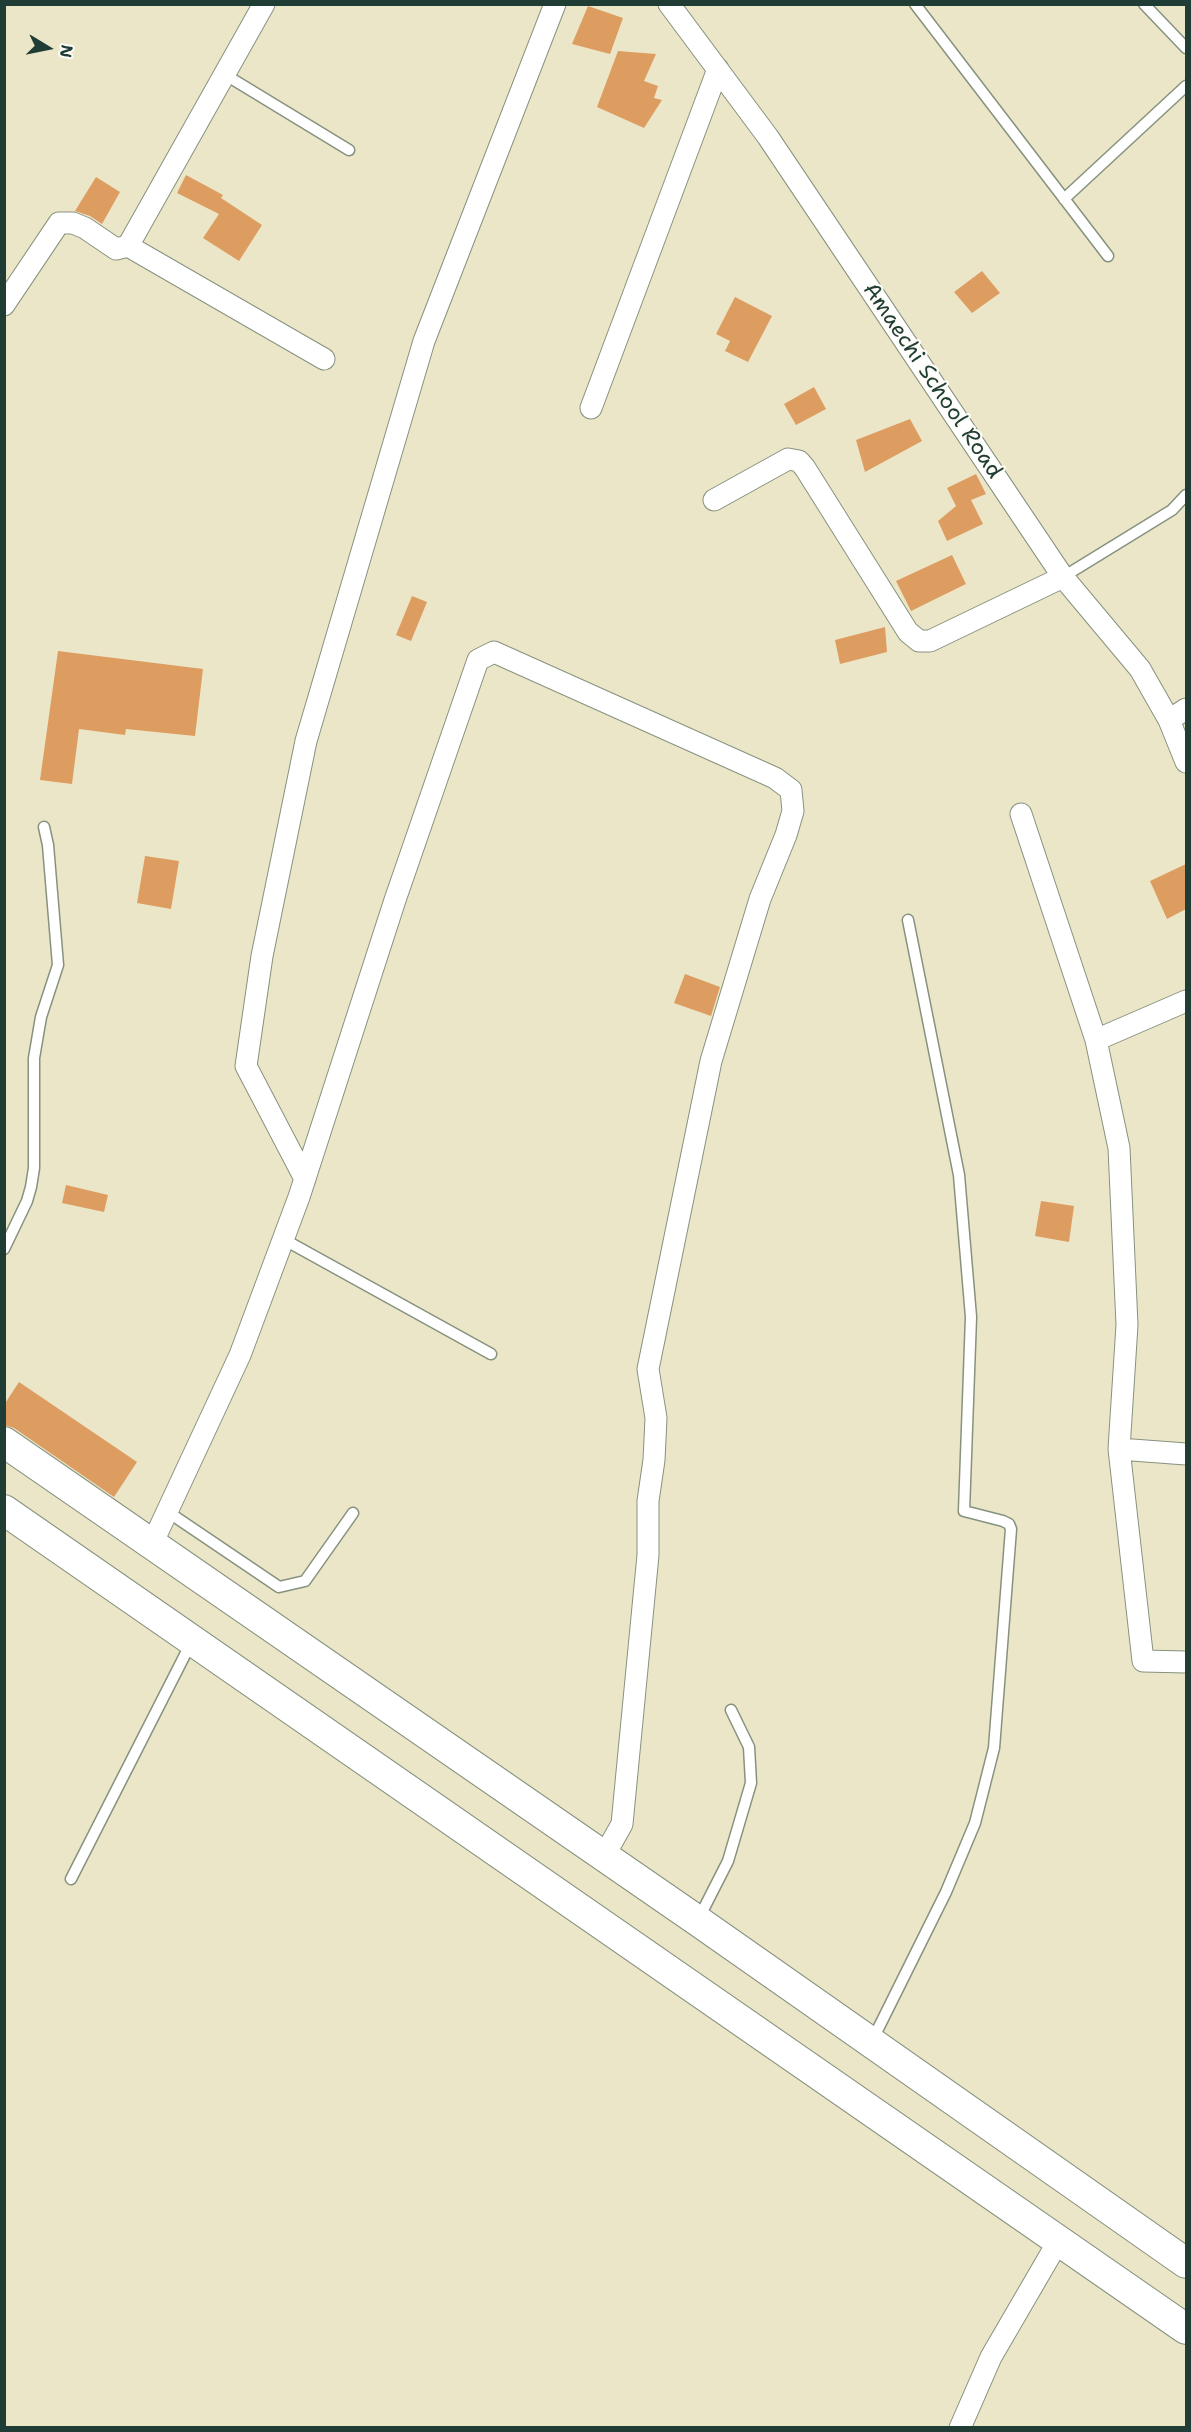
<!DOCTYPE html>
<style>
body{margin:0}
#map{position:relative;width:1191px;height:2432px;overflow:hidden;background:#ece6c9;font-family:"Shantell Sans",sans-serif}
canvas{display:block}
.frame{position:absolute;inset:0;border:6px solid #1f3d34;pointer-events:none}
.north{position:absolute;left:18px;top:18px;width:60px;height:60px;-webkit-text-stroke:4px #fdfcf7;paint-order:stroke;rotate:100deg;font-size:16px;font-weight:700;line-height:24px;text-align:center;color:#1f3d34}
.north::after{content:'';display:block;margin:auto;width:21px;height:27px;background:#1f3d34;clip-path:polygon(50% 0,100% 100%,50% 72%,0 100%)}
</style>
<div id="map">
<canvas width="1191" height="2432"></canvas>
<div class="frame"></div>
<div class="north">N</div>
</div>
<script>
const ctx = document.querySelector('canvas').getContext('2d');
ctx.lineJoin = 'round';
function paint(path, color) { ctx.fillStyle = color; ctx.fill(path, 'evenodd'); }
const poly = rows => new Path2D(rows.map(r => 'M' + r).join(''));
function trace(path, color, width, dash) { ctx.strokeStyle = color; ctx.lineWidth = width; ctx.lineCap = dash ? 'butt' : 'round'; ctx.setLineDash(dash || []); ctx.stroke(path); }
function label(font, color, halo, rows, align = 'center') {
  ctx.font = font + ' "Shantell Sans",sans-serif'; ctx.lineWidth = 4.5; ctx.setLineDash([]); ctx.textBaseline = 'middle'; ctx.strokeStyle = halo; ctx.fillStyle = color; for (const [text, x, y, turn = 0] of rows) {
    ctx.save(); ctx.translate(x, y); ctx.rotate((+turn || 0) * Math.PI / 180); ctx.textAlign = isNaN(turn) ? turn : align; if (halo) ctx.strokeText(text, 0, 0); ctx.fillText(text, 0, 0); ctx.restore();
  }
}
const building = poly([
 [588,6,623,18,610,54,572,44],
 [618,51,656,54,644,81,658,86,654,98,662,100,644,128,597,107],
 [186,175,223,195,221,198,262,225,239,261,203,238,219,214,177,193],
 [96,177,120,192,102,224,90,216,75,211],
 [982,271,1000,293,972,313,954,292],
 [735,297,772,316,748,362,725,351,730,341,716,334],
 [814,387,826,409,796,425,784,404],
 [910,419,922,441,865,472,856,440],
 [976,474,986,494,971,500,983,524,947,541,938,521,956,506,947,488],
 [952,555,966,584,911,611,896,581],
 [412,596,427,602,411,641,396,635],
 [885,627,887,652,840,664,835,640],
 [58,651,203,669,195,736,126,729,125,735,79,729,72,784,40,780],
 [145,856,179,861,171,909,137,903],
 [1186,864,1186,909,1167,919,1150,881],
 [685,974,720,987,711,1016,674,1003],
 [66,1185,108,1195,104,1212,62,1203],
 [1041,1201,1074,1206,1069,1242,1035,1236],
 [19,1382,137,1462,114,1497,14,1428,4,1425,4,1405]
]);
const lane = poly([
 [915,4,1108,256],
 [1144,4,1186,48],
 [224,74,349,150],
 [1064,199,1186,86],
 [1063,577,1172,510,1186,495],
 [283,1239,491,1354],
 [4,1249,27,1201,31,1187,34,1168,34,1058,41,1017,58,965,48,845,44,827],
 [168,1512,279,1587,305,1581,353,1513],
 [71,1879,191,1643],
 [699,1918,728,1861,751,1783,749,1747,731,1710],
 [872,2041,946,1892,975,1823,994,1748,1011,1529,1009,1524,1003,1521,964,1511,971,1317,959,1175,908,920]
]);
const street = poly([
 [669,4,768,137,1063,577,1140,669,1169,720,1186,762],
 [128,246,324,359],
 [4,305,59,223,73,223,85,228,116,249,128,246,264,4],
 [591,408,718,69],
 [714,500,788,459,799,461,805,468,908,632,919,641,930,641,1063,577],
 [1169,720,1186,709],
 [1021,814,1096,1040,1119,1148,1127,1325,1119,1449,1143,1661,1186,1662],
 [1096,1040,1186,1001],
 [305,1179,246,1066,262,956,306,741,424,341,555,4],
 [1119,1449,1186,1454],
 [152,1544,240,1355,299,1197,395,900,478,660,494,652,775,778,791,790,793,811,786,835,760,899,711,1061,648,1369,656,1418,654,1460,648,1501,648,1555,622,1824,604,1856],
 [960,2428,991,2357,1059,2240]
]);
const secondary = poly([
 [4,1442,698,1921,1186,2263],
 [4,1510,1186,2329]
]);
const streetNames = [
 ["Amaechi School Road",932,381,56]
];
paint(building, '#dd9d60');
trace(lane, '#86927e', 13);
trace(street, '#86927e', 23);
trace(secondary, '#86927e', 32);
trace(lane, '#fff', 10);
trace(street, '#fff', 21);
trace(secondary, '#fff', 30);
label('22px', '#1f3d34', '#fdfcf7', streetNames);
</script>
